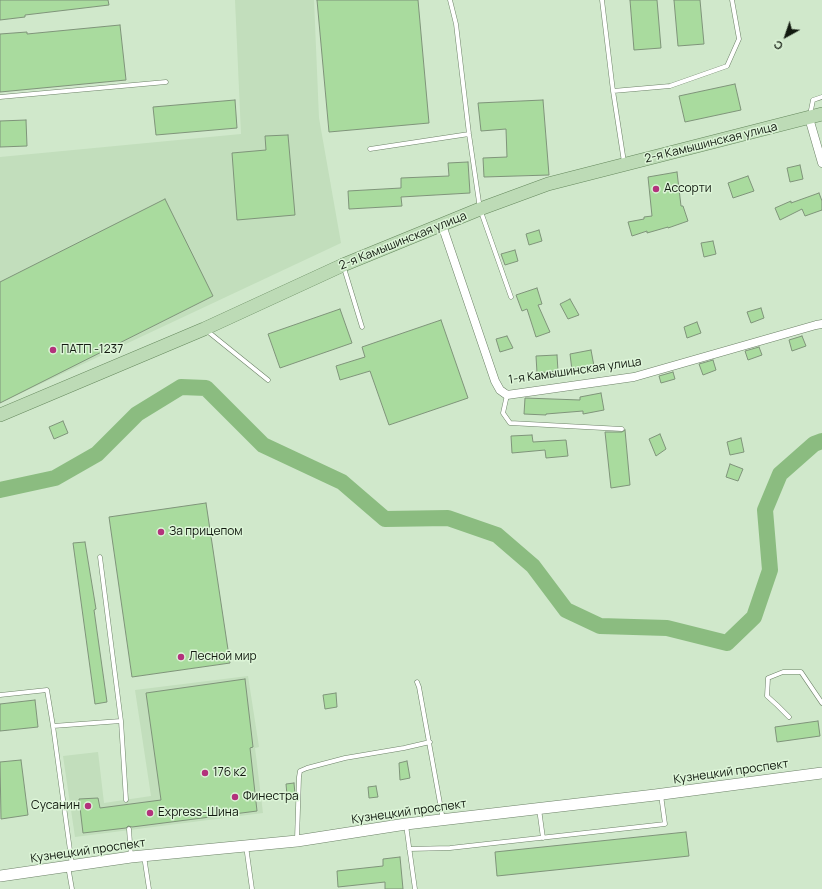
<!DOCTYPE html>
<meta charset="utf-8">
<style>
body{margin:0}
#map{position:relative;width:822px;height:889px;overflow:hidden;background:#d0e8cb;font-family:Manrope,sans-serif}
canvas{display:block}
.north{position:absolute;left:766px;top:16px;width:40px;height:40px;-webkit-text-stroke:3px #ddf5d8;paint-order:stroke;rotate:220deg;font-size:11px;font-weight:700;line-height:16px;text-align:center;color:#121a10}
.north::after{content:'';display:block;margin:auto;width:14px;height:18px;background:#121a10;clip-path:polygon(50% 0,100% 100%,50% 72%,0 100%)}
</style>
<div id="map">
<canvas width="822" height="889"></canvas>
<div class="north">С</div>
</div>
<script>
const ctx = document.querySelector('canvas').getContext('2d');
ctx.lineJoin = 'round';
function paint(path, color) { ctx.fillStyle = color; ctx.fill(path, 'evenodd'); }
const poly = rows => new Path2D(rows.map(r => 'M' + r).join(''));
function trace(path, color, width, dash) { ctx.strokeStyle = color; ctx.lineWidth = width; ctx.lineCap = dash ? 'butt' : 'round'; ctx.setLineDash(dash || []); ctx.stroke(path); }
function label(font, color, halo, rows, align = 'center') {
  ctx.font = font + ' Manrope,sans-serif'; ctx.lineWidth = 3; ctx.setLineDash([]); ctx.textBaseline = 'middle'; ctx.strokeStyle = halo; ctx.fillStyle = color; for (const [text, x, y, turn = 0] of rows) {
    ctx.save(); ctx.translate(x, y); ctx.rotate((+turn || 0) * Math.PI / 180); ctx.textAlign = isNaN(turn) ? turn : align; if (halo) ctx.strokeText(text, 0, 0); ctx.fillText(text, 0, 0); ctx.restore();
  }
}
const built = poly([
 [235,0,314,0,319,118,341,243,0,403,0,157,241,134],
 [248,676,259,747,255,748,263,813,75,837,63,756,98,752,104,803,151,796,135,690]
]);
const river = poly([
 [0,490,55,478,97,454,137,414,181,387,206,388,263,445,342,482,385,519,448,518,497,535,533,566,566,610,600,626,667,628,727,643,754,617,770,570,765,510,780,474,814,444,822,441]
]);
const building = poly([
 [0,0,108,0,109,5,25,15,25,17,0,20,0,0],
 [317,0,418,0,429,123,329,132,317,0],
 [630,0,657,0,661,48,634,50,630,0],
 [674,0,700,0,704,44,678,46,674,0],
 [120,25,126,80,0,92,0,34,27,32,27,34,120,25],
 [735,84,741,110,685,122,679,96,735,84],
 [235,100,237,128,156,135,153,107,235,100],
 [543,100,549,175,484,177,483,158,507,157,506,129,481,131,478,103,543,100],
 [26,120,27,146,0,147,0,121,26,120],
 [288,135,295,215,237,220,232,153,266,150,265,136,288,135],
 [468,162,470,193,401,197,402,206,349,209,348,191,401,188,401,178,449,176,448,163,468,162],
 [800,165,803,179,790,182,787,168,800,165],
 [677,172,681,206,683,206,688,221,668,228,668,227,647,233,647,231,632,236,628,222,644,219,644,217,652,216,648,177,677,172],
 [748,176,754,191,733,198,728,183,748,176],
 [819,193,822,201,822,210,805,216,802,209,780,220,775,208,791,201,791,203,819,193],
 [165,199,213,296,0,403,0,282,165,199],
 [539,230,542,241,529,245,526,234,539,230],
 [713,241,716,254,704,257,701,243,713,241],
 [515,250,518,261,505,265,501,254,515,250],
 [537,288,542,304,538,305,550,332,536,337,527,309,522,311,516,295,537,288],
 [570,299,579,315,568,319,560,304,570,299],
 [761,308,764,318,751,323,747,312,761,308],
 [340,309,352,343,280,368,268,334,340,309],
 [441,320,468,398,389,425,370,371,340,380,336,366,365,357,362,347,441,320],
 [697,322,701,333,687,338,684,327,697,322],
 [507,336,513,348,500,352,496,339,507,336],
 [802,336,806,346,792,351,789,340,802,336],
 [759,347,762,355,748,360,745,351,759,347],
 [591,350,594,366,572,370,570,354,591,350],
 [557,355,558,371,537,373,536,356,557,355],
 [713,360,716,370,703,375,699,364,713,360],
 [673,372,675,379,661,383,659,376,673,372],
 [601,393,604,410,583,414,583,411,546,414,546,415,524,414,525,398,580,400,580,397,601,393],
 [63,421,68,433,54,439,49,427,63,421],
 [625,430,630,485,611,488,605,432,622,432,625,430],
 [660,434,666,449,656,456,649,439,660,434],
 [532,435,533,442,566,440,568,456,546,458,545,450,512,453,511,436,532,435],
 [741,438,744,452,730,455,727,442,741,438],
 [730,464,743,469,738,481,726,477,730,464],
 [206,503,230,663,132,677,109,517,206,503],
 [85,542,96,609,94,610,107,702,95,704,73,543,85,542],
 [245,679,253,747,250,748,257,811,132,827,128,826,126,828,83,833,79,799,98,798,100,808,161,800,146,693,245,679],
 [336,693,337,707,325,709,323,695,336,693],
 [35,700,38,727,0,731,0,704,35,700],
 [818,721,820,736,777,742,775,727,818,721],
 [21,760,28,815,1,819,0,762,21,760],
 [407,761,410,778,400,780,399,763,407,761],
 [294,783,295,794,287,795,286,784,294,783],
 [376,786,378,797,369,798,368,787,376,786],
 [686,832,689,856,497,876,495,852,686,832],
 [400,857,403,889,385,889,385,882,338,887,337,871,383,866,383,859,400,857]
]);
const lane = poly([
 [450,0,456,24,469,134,480,209,511,297],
 [602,0,613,91,624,162],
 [613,91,670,86,727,66,739,39,732,0],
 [0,97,166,82],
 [810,115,813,100,822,97],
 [370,149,469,134],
 [344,268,362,327],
 [206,330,268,380],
 [507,395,503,413,510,423,622,429],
 [417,682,419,687,443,820],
 [0,695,47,690,53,726,72,865],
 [789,717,777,705,767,696,768,678,783,672,801,672,822,703],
 [121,721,126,800],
 [53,726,121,721,100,557],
 [539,809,543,838],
 [406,825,415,889],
 [129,829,131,857],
 [297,839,299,777,300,771,307,768,345,758,404,748,430,742],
 [246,846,252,889],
 [409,849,450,848,665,824,661,795],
 [144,856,149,889],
 [68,866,72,889]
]);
const street = poly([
 [809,118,822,163],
 [442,225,495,381,500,390,507,395,634,377,816,325,822,324]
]);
const secondary = poly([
 [0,876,131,857,297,841,406,824,655,795,822,773]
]);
const primary = poly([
 [0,415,204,329,343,265,480,209,548,184,822,114]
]);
const markers = [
 [656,189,4,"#b3327c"],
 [53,350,4,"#b3327c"],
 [161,532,4,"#b3327c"],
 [181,657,4,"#b3327c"],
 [205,773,4,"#b3327c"],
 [235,797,4,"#b3327c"],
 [88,806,4,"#b3327c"],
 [150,813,4,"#b3327c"]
];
const streetNames = [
 ["2-я Камышинская улица",711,143,-14],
 ["2-я Камышинская улица",403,241,-22],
 ["1-я Камышинская улица",575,371,-8],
 ["Кузнецкий проспект",731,772,-8],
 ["Кузнецкий проспект",409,812,-8],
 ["Кузнецкий проспект",88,851,-8]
];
const poiNames = [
 ["Ассорти",664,189],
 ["ПАТП -1237",61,350],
 ["За прицепом",169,532],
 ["Лесной мир",189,657],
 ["176 к2",213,773],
 ["Финестра",243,797],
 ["Сусанин",80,806,"right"],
 ["Express-Шина",158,813]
];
paint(built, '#c2debc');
trace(river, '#8bbc80', 16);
paint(building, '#a9db9e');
trace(building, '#7f947a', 1);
trace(lane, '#6d8268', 5);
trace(street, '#6d8268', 9);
trace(secondary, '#6d8268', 12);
trace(primary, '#65885d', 14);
trace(lane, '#fff', 4);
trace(street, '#fff', 8);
trace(secondary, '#fff', 11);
trace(primary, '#bddbb6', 13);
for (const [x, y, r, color] of markers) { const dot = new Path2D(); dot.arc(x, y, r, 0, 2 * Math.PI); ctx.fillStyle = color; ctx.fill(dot); trace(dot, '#ddf5d8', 1.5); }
label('12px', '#121a10', '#ddf5d8', streetNames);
label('12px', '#121a10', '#ddf5d8', poiNames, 'left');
</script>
